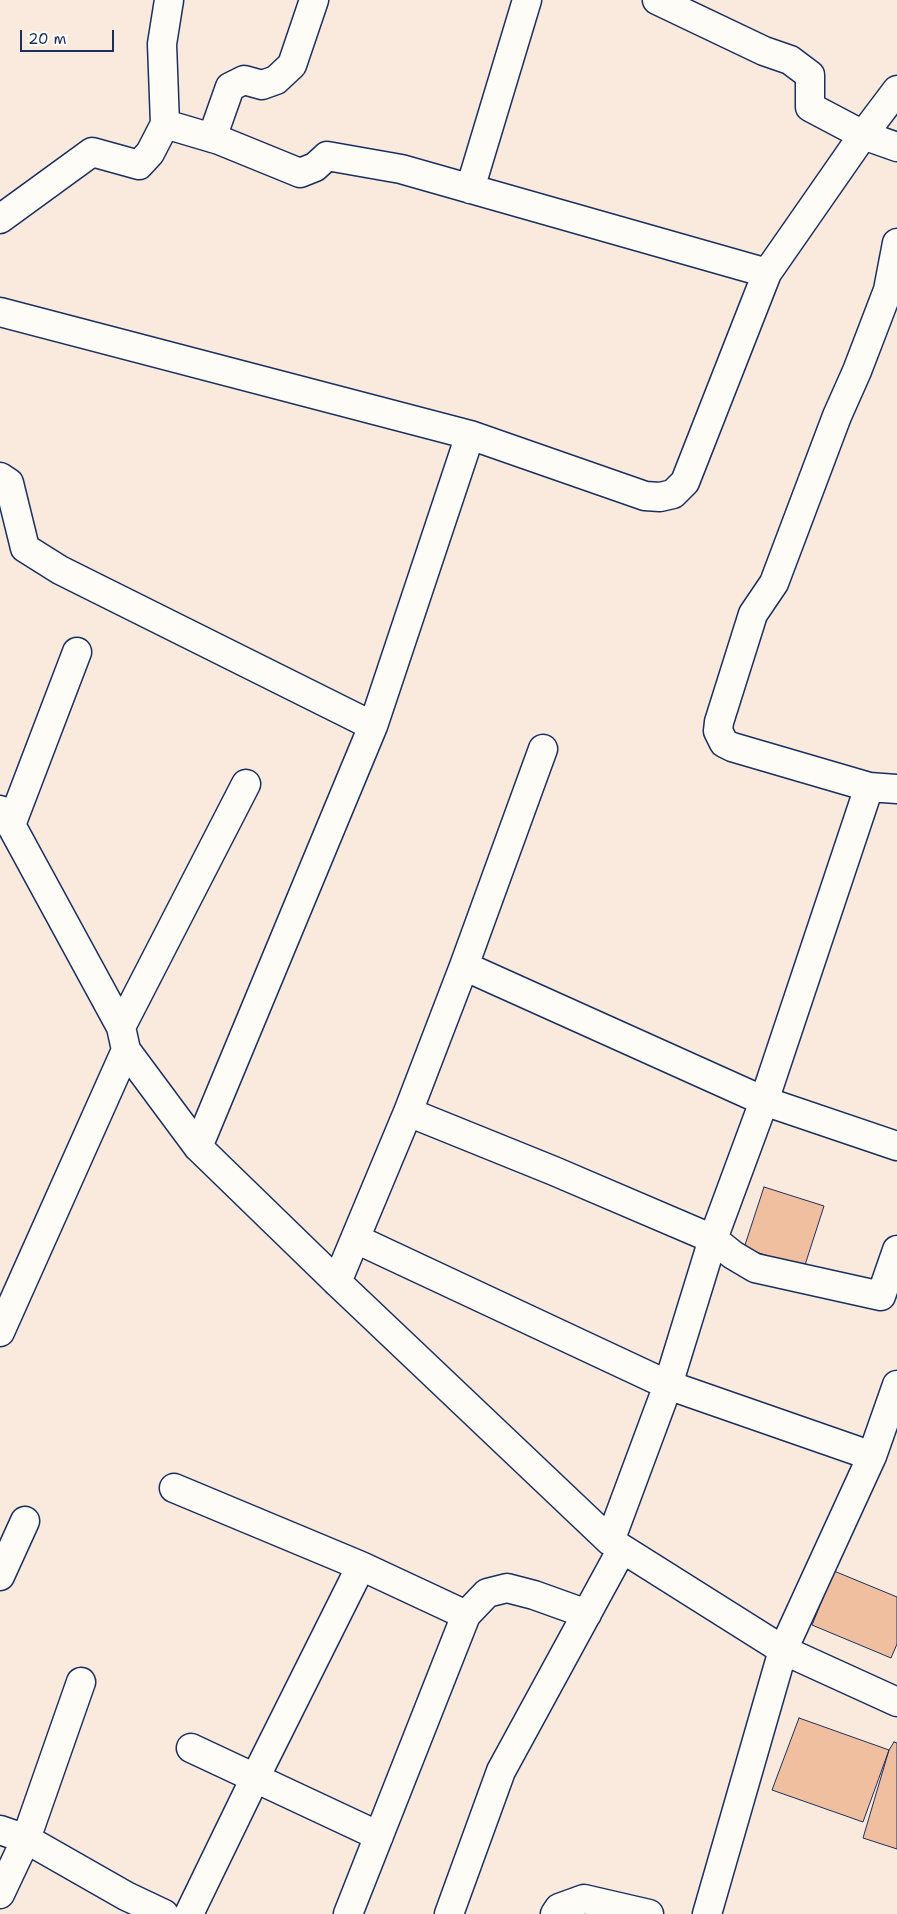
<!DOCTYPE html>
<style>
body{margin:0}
#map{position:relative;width:897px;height:1914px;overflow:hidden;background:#f9eadd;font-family:"Shantell Sans",sans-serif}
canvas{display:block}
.scale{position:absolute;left:20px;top:30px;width:94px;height:22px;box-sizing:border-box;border:2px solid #1b2f5e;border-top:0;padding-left:6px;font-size:15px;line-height:18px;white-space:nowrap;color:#1b2f5e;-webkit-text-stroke:4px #fdfcf7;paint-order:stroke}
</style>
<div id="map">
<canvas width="897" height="1914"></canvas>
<div class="scale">20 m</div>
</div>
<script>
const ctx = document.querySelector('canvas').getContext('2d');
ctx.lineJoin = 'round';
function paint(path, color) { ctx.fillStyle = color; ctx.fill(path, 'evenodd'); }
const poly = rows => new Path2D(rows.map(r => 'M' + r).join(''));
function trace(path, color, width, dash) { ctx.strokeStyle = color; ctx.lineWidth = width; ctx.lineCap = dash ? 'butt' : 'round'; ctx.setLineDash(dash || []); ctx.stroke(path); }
const building = poly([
 [764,1187,824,1206,804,1268,744,1248,764,1187],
 [834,1571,897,1597,897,1644,891,1658,812,1625,834,1571],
 [799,1718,889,1750,863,1822,772,1790,799,1718],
 [894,1742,897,1743,897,1849,863,1838,889,1750,894,1742]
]);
const minor = poly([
 [657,0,764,51,790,60,810,75,810,107,863,135,897,147],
 [165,124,162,44,169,0],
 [212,138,230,87,244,80,262,85,276,80,292,65,314,0],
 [470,189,527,0],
 [0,219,92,152,139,165,150,153,165,124,219,140,300,173,315,167,327,156,401,169,767,273],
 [0,312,470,435,645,496,660,497,673,494,685,482,767,273,863,135,897,90],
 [0,477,9,483,25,548,60,570,373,726],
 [869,787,732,747,724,743,718,731,719,722,753,614,774,583,837,416,857,371,888,290,897,243],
 [0,810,11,825,121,1027,126,1050,198,1147,337,1282,610,1541,783,1650,897,1702],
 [11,825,77,652],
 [464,966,764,1101,897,1146],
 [121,1027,246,784],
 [408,1112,554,1171,713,1239,733,1255,755,1268,881,1296,897,1250],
 [198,1147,373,726,470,435],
 [356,1239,668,1385,872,1456,783,1650,707,1914],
 [337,1282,408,1112,464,966,543,749],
 [0,1332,126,1050],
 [872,1456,897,1385],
 [174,1488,361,1566,466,1615],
 [610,1541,668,1385,713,1239,764,1101,869,787,897,789],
 [0,1576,25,1521],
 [191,1748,379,1836],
 [0,1830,26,1839,126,1896,164,1914],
 [0,1894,26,1839,81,1682],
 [189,1914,255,1778,361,1566],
 [348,1914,466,1615,487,1593,507,1588,534,1595,587,1614],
 [449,1914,501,1771,622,1549],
 [555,1914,559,1908,584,1899,649,1914]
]);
paint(building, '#f0bfa0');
trace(building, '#1b2f5e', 1);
trace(minor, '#1b2f5e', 31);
trace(minor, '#fdfcf7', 28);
</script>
